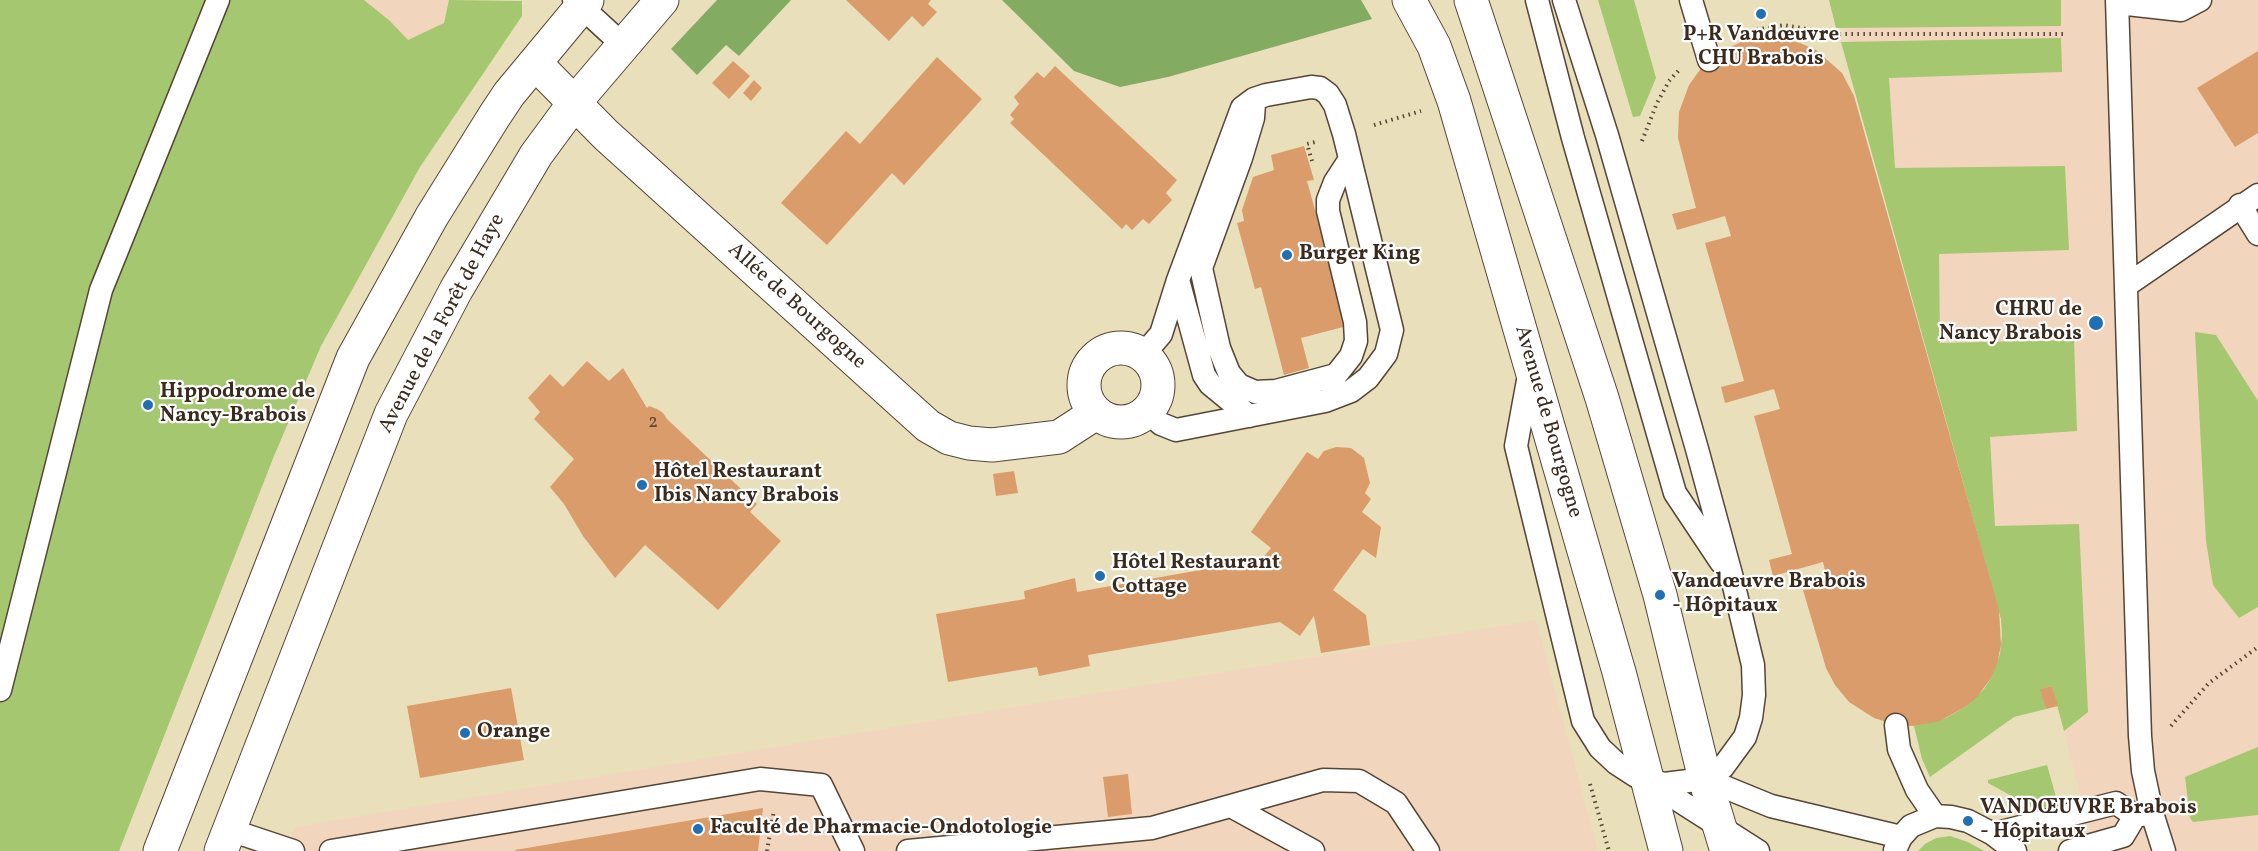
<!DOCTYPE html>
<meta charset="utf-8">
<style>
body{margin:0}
canvas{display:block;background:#e9dfbb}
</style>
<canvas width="2258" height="851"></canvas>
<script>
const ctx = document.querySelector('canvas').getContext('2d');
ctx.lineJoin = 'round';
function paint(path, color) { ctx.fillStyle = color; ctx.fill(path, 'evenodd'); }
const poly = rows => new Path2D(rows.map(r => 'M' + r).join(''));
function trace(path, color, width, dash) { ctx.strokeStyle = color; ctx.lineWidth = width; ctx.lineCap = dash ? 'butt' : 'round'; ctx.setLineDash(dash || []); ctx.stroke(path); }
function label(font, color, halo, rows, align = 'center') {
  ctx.font = font + ' Vollkorn,serif'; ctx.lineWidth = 4.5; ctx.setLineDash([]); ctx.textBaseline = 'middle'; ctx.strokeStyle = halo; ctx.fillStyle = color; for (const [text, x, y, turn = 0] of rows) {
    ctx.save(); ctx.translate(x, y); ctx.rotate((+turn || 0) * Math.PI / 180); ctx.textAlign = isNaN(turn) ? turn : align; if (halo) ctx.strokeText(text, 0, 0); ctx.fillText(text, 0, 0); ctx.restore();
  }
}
const built = poly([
 [364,0,449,0,444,23,407,40,390,21],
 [1836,0,2258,0,2258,851,2090,851,2093,844,2052,686,2046,687],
 [1536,620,1598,851,286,851,295,827]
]);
const green = poly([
 [0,0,364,0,390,21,408,40,444,23,449,0,522,1,522,16,420,167,321,346,274,456,119,851,0,851],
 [1598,0,1634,0,1656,78,1640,116,1633,117],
 [1829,0,2061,0,2061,26,1836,28],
 [2061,38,2062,72,1889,78,1895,168,2065,166,2069,250,1939,254,1940,343,2074,340,2077,431,1990,437,1995,526,2079,524,2088,712,2064,731,2052,686,2041,689,2046,709,2014,717,1930,777,1922,759,1914,726,1946,718,1968,705,1984,689,1991,678,2000,654,2002,635,2001,619,1841,42],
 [2195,332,2216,335,2258,401,2258,607,2239,618,2213,585,2206,541],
 [2258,747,2258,815,2193,822,2190,818,2185,777],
 [2047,765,2058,804,2037,810,1988,783,1988,780],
 [1950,836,1968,842,1984,851,1918,851,1925,844,1936,838]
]);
const forest = poly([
 [717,0,791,0,739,56,726,45,697,75,671,49],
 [1002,0,1361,0,1372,19,1168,77,1120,87,1074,71]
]);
const building = poly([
 [846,0,931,0,928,4,937,12,923,27,912,16,889,41],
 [1758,38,1783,39,1800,43,1816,50,1842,73,1854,96,1999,610,2001,645,1997,664,1991,678,1977,697,1968,705,1940,721,1914,726,1896,725,1874,718,1849,702,1835,685,1826,668,1803,590,1828,583,1823,562,1773,576,1769,560,1792,554,1754,416,1780,409,1774,389,1725,403,1721,387,1744,381,1705,243,1731,236,1725,216,1677,230,1672,214,1696,208,1678,138,1679,112,1689,85,1704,64,1718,53,1741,42],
 [2258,51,2258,133,2235,147,2197,88],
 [937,57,982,99,904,185,892,173,827,245,781,203,846,131,860,144],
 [733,61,750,76,729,99,712,83],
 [1055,66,1177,180,1166,193,1172,200,1149,224,1143,219,1132,230,1126,224,1122,229,1010,123,1014,119,1010,115,1019,104,1014,97,1037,72,1044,78],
 [754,80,762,88,751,101,743,93],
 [1304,146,1314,180,1307,181,1347,326,1301,338,1309,368,1284,375,1261,287,1255,289,1237,223,1244,221,1242,210,1253,177,1274,170,1271,155],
 [587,361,609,381,623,368,647,408,649,406,657,409,663,413,667,419,757,504,750,512,781,541,718,610,645,545,615,578,583,536,564,504,550,487,574,459,534,419,540,412,528,398,550,374,563,387],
 [1336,447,1351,448,1364,458,1370,483,1365,493,1371,499,1362,512,1381,527,1376,558,1363,549,1333,590,1366,615,1370,645,1321,653,1314,616,1300,636,1280,622,1088,655,1090,666,1039,676,1037,667,948,682,936,614,1025,599,1024,591,1075,578,1077,592,1262,559,1271,548,1251,532,1307,452,1318,459,1324,451],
 [1014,471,1018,493,996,496,993,474],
 [2052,686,2058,706,2046,709,2040,689],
 [511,688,524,760,420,778,407,706],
 [1128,774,1132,814,1108,817,1103,777],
 [763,808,758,851,515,851,515,850]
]);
const path = poly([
 [1733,34,1784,25,1835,34,2066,34],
 [1374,125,1421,111],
 [1642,141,1657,103,1669,81,1680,69],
 [1312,161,1307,144,1315,142],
 [2171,726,2209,683,2258,647],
 [1590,784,1609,851],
 [767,851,774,810]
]);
const lane = poly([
 [574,0,623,45],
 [1537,0,1573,138,1675,493,1721,562],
 [1691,0,1709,60],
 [2117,0,2140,736,2143,771,2152,813,2164,851],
 [2118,3,2181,10,2200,0],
 [1254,104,1253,118,1241,158,1201,268,1219,348,1229,373,1239,385,1255,392,1276,391,1336,375,1351,356,1356,341,1355,322,1328,211,1328,200,1335,182,1350,159],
 [2240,205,2258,234],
 [1178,280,1204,375,1210,384,1249,416],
 [2127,285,2258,195],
 [1143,355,1161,334,1178,280,1242,108,1254,99,1266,95,1311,87,1320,88,1328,94,1335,105,1344,134,1392,330,1386,354,1368,378,1351,391,1325,401,1176,430,1161,424,1147,412],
 [1529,375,1516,446,1583,721,1600,748,1616,763,1636,776,1664,784,1705,779,1723,767,1745,737,1751,718,1754,695,1753,665,1732,578,1697,449,1607,135,1564,0],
 [0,690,101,290,218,0],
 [1896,725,1899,749,1917,790,1935,816],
 [1705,779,1771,806,1901,837],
 [1650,782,1758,851],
 [1231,806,1313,851],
 [230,830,293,851],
 [1993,834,2116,803,2135,816],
 [1895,850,1901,837,1911,826,1935,816,1951,817,1968,821,1993,834,2015,851],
 [331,851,760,779,821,785,853,851],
 [908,851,1152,828,1323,780,1359,781,1396,803,1428,851],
 [2070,851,2123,836,2135,816,2148,814]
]);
const street = poly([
 [535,63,606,135,928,426,949,438,969,443,992,445,1059,437,1096,413],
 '1084 385a37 37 0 1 1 74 0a37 37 0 1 1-74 0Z'
]);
const secondary = poly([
 [1409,0,1434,46,1454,101,1619,672,1666,851],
 [1471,0,1602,398,1660,595,1705,779,1727,851],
 [160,851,353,358,432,216,495,115,509,94,587,0],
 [221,851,391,414,456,290,536,155,575,102,662,0]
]);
const markers = [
 [1761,14,6,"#1f6fb2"],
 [1287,255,6,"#1f6fb2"],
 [2096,323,8,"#1f6fb2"],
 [148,405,6,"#1f6fb2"],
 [642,485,6,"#1f6fb2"],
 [1100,576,6,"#1f6fb2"],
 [1660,595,6,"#1f6fb2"],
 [465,733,6,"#1f6fb2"],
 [1968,821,6,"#1f6fb2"],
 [698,829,6,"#1f6fb2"]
];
const numberNames = [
 ["2",653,424]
];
const poiNames = [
 ["P+R Vandœuvre",1761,36,"center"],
 ["CHU Brabois",1761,60,"center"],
 ["Burger King",1299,255],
 ["CHRU de",2082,311,"right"],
 ["Nancy Brabois",2082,335,"right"],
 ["Hippodrome de",160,393],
 ["Nancy-Brabois",160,417],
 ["Hôtel Restaurant",654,473],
 ["Ibis Nancy Brabois",654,497],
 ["Hôtel Restaurant",1112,564],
 ["Cottage",1112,588],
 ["Vandœuvre Brabois",1672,583],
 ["- Hôpitaux",1672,607],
 ["Orange",477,733],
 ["VANDŒUVRE Brabois",1980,809],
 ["- Hôpitaux",1980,833],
 ["Faculté de Pharmacie-Ondotologie",710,829]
];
const streetNames = [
 ["Allée de Bourgogne",796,307,42],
 ["Avenue de la Forêt de Haye",443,324,-62],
 ["Avenue de Bourgogne",1547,422,74]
];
paint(built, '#f2d5bd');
paint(green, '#a4c770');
paint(forest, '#83ac62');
paint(building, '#da9c6a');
trace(lane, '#554536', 25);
trace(street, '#554536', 35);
trace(secondary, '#554536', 35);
trace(path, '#554536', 4, [1.5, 4.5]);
trace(lane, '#fff', 22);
trace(street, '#fff', 33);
trace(secondary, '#fff', 33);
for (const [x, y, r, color] of markers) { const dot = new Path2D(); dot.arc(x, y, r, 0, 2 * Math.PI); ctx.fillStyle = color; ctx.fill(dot); trace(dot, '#fff', 2); }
label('18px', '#634631', null, numberNames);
label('bold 21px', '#3b2a1e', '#fff', poiNames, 'left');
label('21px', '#3b2a1e', '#fff', streetNames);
</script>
